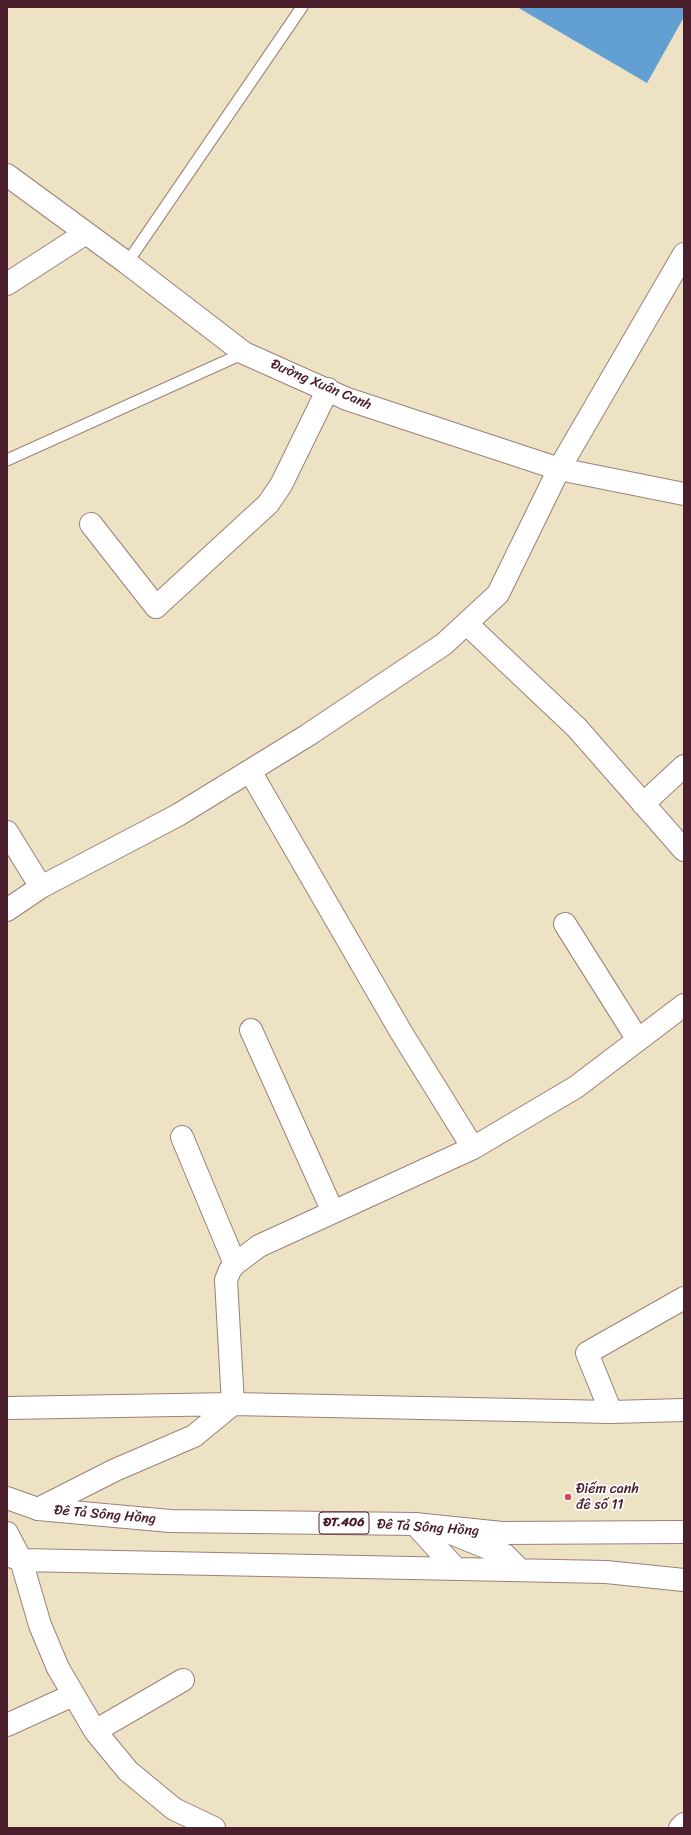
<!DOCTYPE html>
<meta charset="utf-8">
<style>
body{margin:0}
#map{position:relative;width:691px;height:1835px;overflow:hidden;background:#eee2c4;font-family:Sriracha,sans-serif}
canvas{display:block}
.frame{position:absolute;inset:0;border:8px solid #4a1f2b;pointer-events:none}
</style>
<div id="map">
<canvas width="691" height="1835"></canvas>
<div class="frame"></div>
</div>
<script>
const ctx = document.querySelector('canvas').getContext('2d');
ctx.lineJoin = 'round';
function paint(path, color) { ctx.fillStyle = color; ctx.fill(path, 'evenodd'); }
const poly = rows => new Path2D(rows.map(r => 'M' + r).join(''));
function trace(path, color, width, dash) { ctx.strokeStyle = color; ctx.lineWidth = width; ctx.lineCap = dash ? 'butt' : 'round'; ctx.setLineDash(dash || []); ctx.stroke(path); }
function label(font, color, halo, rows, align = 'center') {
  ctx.font = font + ' Sriracha,sans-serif'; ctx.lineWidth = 3.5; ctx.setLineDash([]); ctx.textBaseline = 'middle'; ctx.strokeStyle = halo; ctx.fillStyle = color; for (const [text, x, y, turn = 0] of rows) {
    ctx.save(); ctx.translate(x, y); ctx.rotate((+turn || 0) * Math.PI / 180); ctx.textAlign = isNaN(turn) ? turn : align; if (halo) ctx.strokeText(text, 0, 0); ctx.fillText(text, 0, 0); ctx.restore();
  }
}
const water = poly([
 [517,7,684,7,684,17,647,83]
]);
const service = poly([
 [127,263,302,7],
 [7,460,244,353]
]);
const minor = poly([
 [7,175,127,263,244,353,347,399,559,469,684,494],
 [7,284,86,233],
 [91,524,156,607,268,504,281,485,328,389],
 [467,624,577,728,684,850],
 [250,771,401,1032,473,1148],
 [643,804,684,766],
 [7,832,41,887],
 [7,910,41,887,178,815,308,735,444,644,498,594,559,469,684,254],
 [565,924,638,1040],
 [251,1030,333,1212],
 [182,1137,235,1264],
 [7,1408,233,1404,611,1412,684,1410],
 [611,1412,587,1353,684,1298],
 [38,1509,115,1470,194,1436,233,1404,226,1280,230,1270,235,1264,259,1246,473,1148,576,1087,684,1005],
 [415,1524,456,1569],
 [441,1529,505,1555,520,1570],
 [7,1533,21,1560,40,1625,58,1668,95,1731,128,1771,174,1809,214,1828],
 [7,1555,21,1560,606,1572,684,1580],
 [7,1725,73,1695],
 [95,1731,183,1680],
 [680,1828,684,1824]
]);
const primary = poly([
 [7,1498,38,1509,170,1521,415,1524,502,1533,684,1532]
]);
const markers = [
 [568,1497,4,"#d1495b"]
];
const shields = [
 [344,1523,50]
];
const shieldNames = [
 ["ĐT.406",344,1523]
];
const streetNames = [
 ["Đường Xuân Canh",321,385,23],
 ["Đê Tả Sông Hồng",105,1515,5],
 ["Đê Tả Sông Hồng",428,1528,4]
];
const poiNames = [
 ["Điếm canh",576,1489],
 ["đê số 11",576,1505]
];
paint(water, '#629fd3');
trace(service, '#9c8078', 13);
trace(minor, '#9c8078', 24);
trace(primary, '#9c8078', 24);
trace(service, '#fff', 11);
trace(minor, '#fff', 22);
trace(primary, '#fff', 22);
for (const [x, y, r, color] of markers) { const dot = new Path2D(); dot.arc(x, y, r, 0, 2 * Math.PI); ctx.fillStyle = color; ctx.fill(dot); trace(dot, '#fff', 1.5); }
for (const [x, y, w] of shields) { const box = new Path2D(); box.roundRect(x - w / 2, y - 11, w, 22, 3); ctx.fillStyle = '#fff'; ctx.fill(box); trace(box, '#4a1f2b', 1); }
label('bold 13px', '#4a1f2b', null, shieldNames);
label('14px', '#4a1f2b', '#fff', streetNames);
label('14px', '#4a1f2b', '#fff', poiNames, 'left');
</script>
